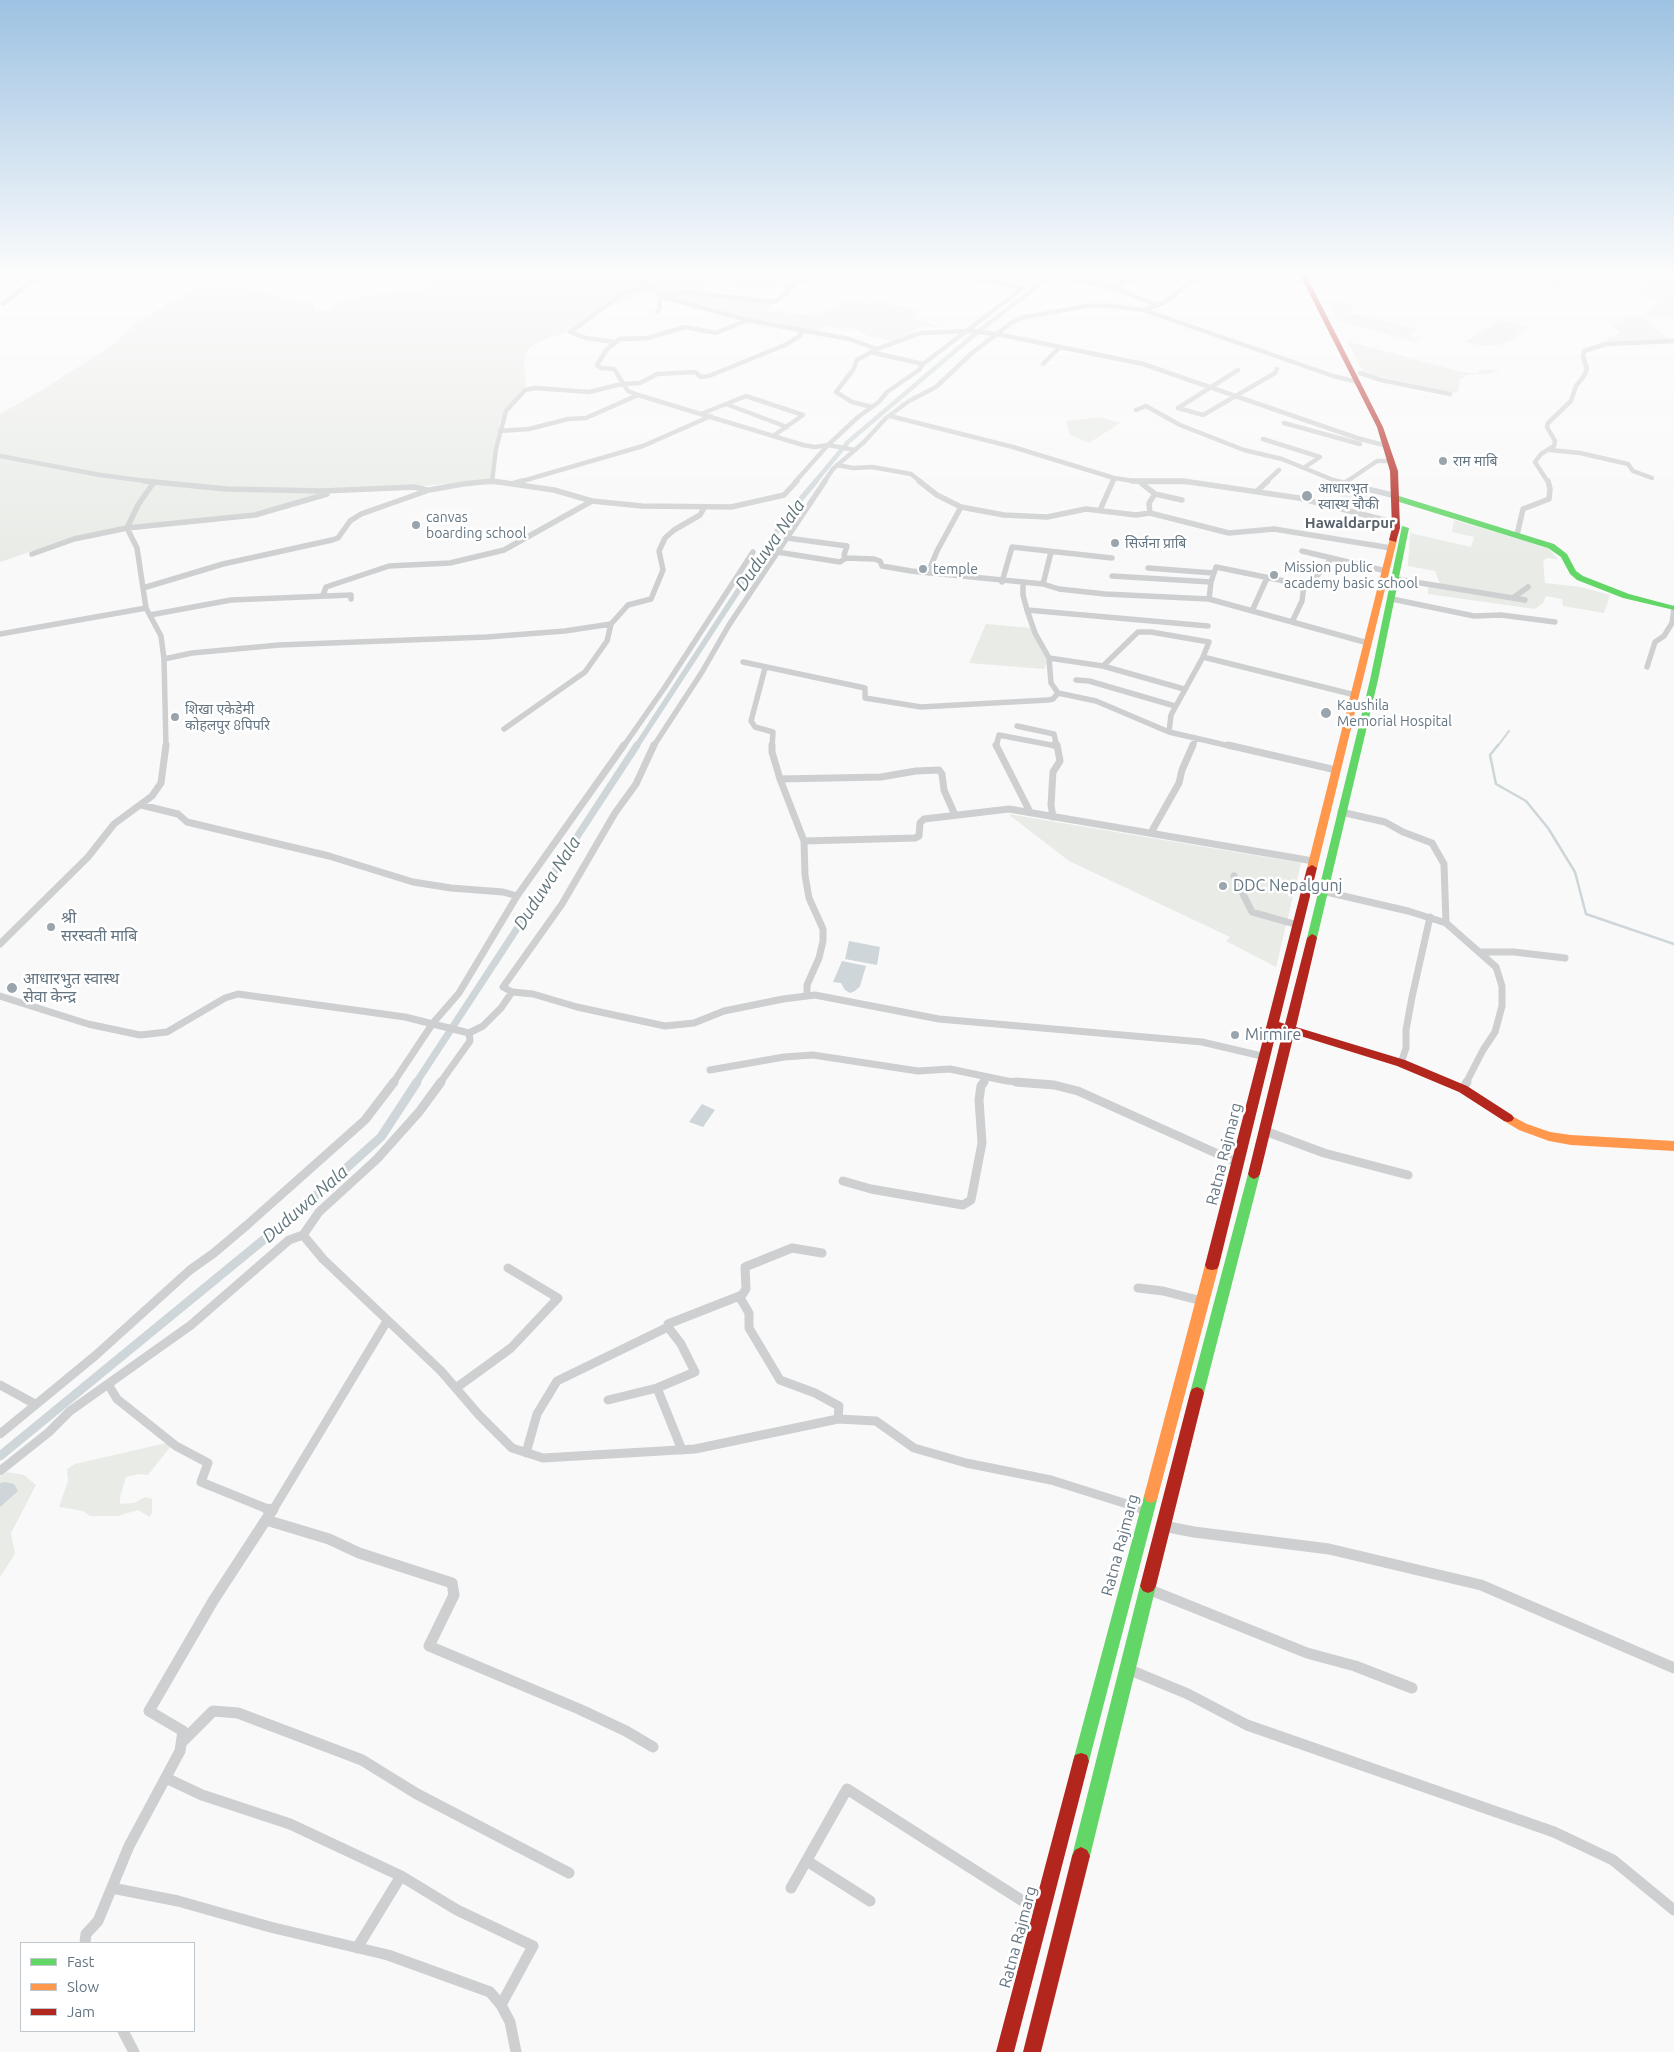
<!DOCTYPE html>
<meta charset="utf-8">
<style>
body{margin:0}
#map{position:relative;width:1674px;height:2052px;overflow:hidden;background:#f9f9f9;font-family:Ubuntu,sans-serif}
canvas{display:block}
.legend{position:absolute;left:20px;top:1942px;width:175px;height:90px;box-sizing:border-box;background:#fff;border:1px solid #c1c8cd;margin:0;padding:6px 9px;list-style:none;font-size:15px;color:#657683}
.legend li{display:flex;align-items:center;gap:10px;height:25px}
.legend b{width:25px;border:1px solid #c1c8cd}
</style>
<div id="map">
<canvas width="1674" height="2052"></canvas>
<ul class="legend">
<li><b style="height:6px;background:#63d668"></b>Fast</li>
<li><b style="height:6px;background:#ff974d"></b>Slow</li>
<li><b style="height:6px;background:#b3261e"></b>Jam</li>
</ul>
</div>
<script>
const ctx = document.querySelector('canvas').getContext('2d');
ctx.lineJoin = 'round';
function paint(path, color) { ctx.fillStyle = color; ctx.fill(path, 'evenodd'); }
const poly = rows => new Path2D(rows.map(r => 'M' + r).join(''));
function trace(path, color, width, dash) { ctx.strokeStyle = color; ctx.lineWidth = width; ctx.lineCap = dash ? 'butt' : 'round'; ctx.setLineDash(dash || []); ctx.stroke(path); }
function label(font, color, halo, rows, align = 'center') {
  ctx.font = font + ' Ubuntu,"Noto Sans Devanagari",sans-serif'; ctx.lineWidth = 5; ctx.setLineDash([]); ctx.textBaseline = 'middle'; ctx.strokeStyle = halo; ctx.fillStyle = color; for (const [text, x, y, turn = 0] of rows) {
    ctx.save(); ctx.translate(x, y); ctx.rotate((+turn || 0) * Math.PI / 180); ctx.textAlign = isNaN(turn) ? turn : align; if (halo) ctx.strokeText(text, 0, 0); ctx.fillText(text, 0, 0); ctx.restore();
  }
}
const green = poly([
 [437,273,811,273,791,286,759,290,709,284,700,290,667,295,660,292,647,294,601,308,566,333,551,337,535,344,527,351,524,359,526,385,505,410,500,422,493,457,492,476,489,479,425,486,331,492,252,515,160,523,56,543,0,562,0,414,37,393,114,344,138,321,183,295,213,282,314,304,315,310,329,310,335,303,362,296,410,290,424,291,428,283],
 [1483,273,1576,273,1585,275,1560,289,1534,282,1535,279,1514,274,1499,276],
 [1582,273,1674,273,1674,293,1610,279],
 [1644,288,1674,294,1674,318,1643,317,1670,341,1604,344,1607,339,1615,336,1619,332,1612,325,1623,322,1623,319,1626,316,1641,317,1646,315,1659,301,1643,296,1638,300,1635,300],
 [684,292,770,303,771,306,767,311,779,311,804,315,810,312,820,313,850,300,870,305,876,301,919,311,913,318,939,326,935,328,924,325,912,331,915,333,894,342,865,335,861,331,850,328,822,326,818,331,755,320,678,300,670,296],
 [1331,300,1353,305,1349,313,1418,329,1407,337,1414,339,1423,337,1415,342,1339,321,1327,302],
 [1501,320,1531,328,1523,330,1514,339,1498,345,1482,346,1465,342],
 [1347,341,1463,372,1477,373,1482,369,1500,370,1489,374,1467,375,1460,380,1458,393,1449,392,1364,373],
 [1101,417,1120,423,1089,443,1070,435,1066,421],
 [1347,488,1364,491,1362,495,1370,497,1369,504,1338,496],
 [1454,520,1547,547,1558,559,1547,558,1543,561,1545,583,1580,587,1610,595,1604,613,1563,606,1562,599,1546,596,1543,603,1535,609,1428,594,1428,587,1527,602,1529,599,1440,584,1435,571,1408,566,1410,533,1471,547,1474,537,1452,532],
 [986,624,1030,628,1048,661,1044,669,969,663],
 [1008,814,1301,863,1276,967,1226,941,1230,937,1069,861],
 [175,1441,148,1475,138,1474,126,1477,120,1497,120,1504,134,1503,145,1497,152,1499,152,1512,150,1517,138,1510,117,1516,90,1516,83,1511,59,1507,68,1481,67,1469,75,1464],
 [7,1472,24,1475,36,1485,11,1533,15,1554,0,1577,0,1477]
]);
const water = poly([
 [849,941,880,947,877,965,845,959],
 [842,961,866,966,860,986,855,991,850,993,845,990,841,983,833,982],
 [702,1104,715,1110,703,1127,689,1122],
 [5,1482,14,1484,18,1491,0,1507,0,1483]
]);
const streamFar1 = poly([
 [1497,747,1509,731]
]);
const stream = poly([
 [1498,745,1490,755,1496,784,1526,801,1548,828,1575,872,1586,914,1674,944]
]);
const canalFar3 = poly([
 [815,482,848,442,974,335,1054,273]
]);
const canalFar2 = poly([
 [636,747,789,513,816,481]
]);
const canalFar1 = poly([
 [416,1083,637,745]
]);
const canal = poly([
 [0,1456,295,1214,381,1137,417,1082]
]);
const streetFar4 = poly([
 [615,273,649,287],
 [638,273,649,287,663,297,747,320,849,339,877,349,921,333,973,331,1002,335,1143,364,1357,438,1387,446],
 [1091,273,1126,282],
 [1129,273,1136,276,1114,288,1157,305],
 [1067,277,1114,288],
 [1013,285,1012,283,1035,273],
 [3,304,42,273],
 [1144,310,1165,302,1194,280,1216,273],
 [657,312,660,308,659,301,663,297,684,292,775,302,789,291,787,287,792,286,812,273],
 [747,320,716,333,685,327,648,338,620,339,607,349,597,365,601,368,614,369,628,391,638,395,803,445,815,447,828,445,855,450],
 [615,342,586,338,570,332,626,292,650,288],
 [870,352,923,364],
 [1043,364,1060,347],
 [1238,370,1178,408,1203,415,1275,373,1277,369],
 [1360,373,1381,380,1450,394],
 [726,404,787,427],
 [872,407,852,402,836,392,853,370,857,360,877,349],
 [1136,410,1146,406,1180,425,1244,450,1282,459,1338,482],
 [701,414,746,396,803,415,773,436],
 [890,416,1013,447,1114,478,1140,482],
 [1284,423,1360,444],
 [500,431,529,429,568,419,586,418,638,395],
 [1263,439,1320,457,1305,467],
 [1550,450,1580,453,1628,464,1633,471,1652,478],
 [0,456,100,475,154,482],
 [837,465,853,468,872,467,911,474,921,482],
 [492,481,496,449,506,411,525,390,535,388,589,392,622,384,640,383,657,374,695,372,701,377,709,376,785,345,800,336,801,330],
 [483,482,499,482],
 [519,482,643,446,711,416],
 [795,482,828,445,858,417,879,402,887,392,919,370,923,364,1023,288,955,273],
 [824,482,833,469,864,442,886,418,909,401,936,387,972,353,1011,323,1021,318,1086,306,1111,306,1144,310,1333,376,1358,382],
 [1112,482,1114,478],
 [1141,482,1190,482],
 [1266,482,1279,470],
 [1346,482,1377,461,1391,461],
 [1548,482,1535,462,1541,454,1554,446,1555,441,1547,427,1548,423,1571,401,1576,386,1584,376,1587,369,1583,356,1584,351,1606,344,1674,341]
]);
const streetFar3 = poly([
 [144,481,227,489,324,491,414,487,427,490],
 [919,481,937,495,961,507,1004,515,1047,517,1086,509,1136,515,1150,513,1229,533,1274,529,1391,548],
 [1132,481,1183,481,1299,498,1396,523],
 [1335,481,1396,496],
 [154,482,138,505,127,528,137,548,146,608,161,636,164,659,166,747],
 [1140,482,1155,494,1182,500],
 [515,483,523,481],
 [1343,484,1348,481],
 [1257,491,1268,481],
 [1100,510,1113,481],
 [1150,513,1149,503,1155,494],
 [1517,535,1523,509,1549,499,1550,489,1548,481],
 [787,538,847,546,844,555,846,558,874,559,880,561,882,566,911,571,1043,584,1059,589,1105,594,1209,599,1368,643],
 [1302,551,1386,571],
 [777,552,840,562,846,558],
 [32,554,74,539,127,528,255,515,327,494],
 [1148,568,1213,573],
 [928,573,937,551,961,507],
 [1112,576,1211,582],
 [1396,579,1525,600],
 [1002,582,1012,547,1112,558],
 [1023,584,1023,595,1027,610,1035,633,1049,658,1051,683,1058,693,1096,701,1169,732,1171,715,1203,657,1209,642,1151,632,1138,632,1103,666],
 [1043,584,1051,552],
 [143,588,223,564,332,540,338,538,350,521,361,514,429,490,463,484,492,481,554,490,592,501,642,506,731,507,784,495,797,481],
 [323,595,326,587,389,566,450,563,504,550,592,501],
 [1513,598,1528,587],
 [1209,599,1211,582,1216,567,1304,585],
 [1392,599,1474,616,1501,615,1555,622],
 [1027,610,1208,626],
 [1252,611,1267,578],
 [150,615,231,600,351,595,351,599],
 [1292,622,1302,601,1304,585,1316,577,1332,558],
 [0,634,146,608],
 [1203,657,1355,695],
 [1049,658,1103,666,1184,689],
 [164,659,192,653,279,645,487,637,565,631,611,624],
 [743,662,865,688,865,698,921,707,1048,700,1053,699,1058,693],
 [1647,667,1655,642,1664,636,1672,623,1674,608],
 [765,668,751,721,755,727,773,732,772,747],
 [1076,680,1089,681,1175,706],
 [1017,726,1054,734,1057,747],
 [504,729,585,672,607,641,611,624,628,605,651,599,663,570,659,551,665,538,674,530,700,515,704,508],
 [1169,732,1234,747],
 [623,747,665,687,753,552],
 [653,747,702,672,729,625,825,481],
 [996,747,999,735,1056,746],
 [1192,747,1196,738]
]);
const streetFar2 = poly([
 [654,745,636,784,615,813,562,904,503,987,512,992,533,994,577,1007,665,1026,694,1023,724,1011,783,999,815,995,939,1019,1202,1042,1266,1057],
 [772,745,772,752,780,779],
 [996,745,1030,812],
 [1053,745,1056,746],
 [1228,745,1336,770],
 [141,805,178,814,187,822,329,856,413,882,451,888,503,892,517,896],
 [1341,812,1385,822,1403,832,1432,843,1444,864,1446,923,1496,967,1502,986,1502,1006,1495,1032,1483,1050,1466,1083],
 [1053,817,1051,805,1053,772,1060,761,1057,745],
 [1155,834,1153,829,1179,783,1182,770,1193,745],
 [804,841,915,838,919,836,920,823,924,819,1009,809,1313,861],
 [1234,876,1252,912,1298,925],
 [1322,891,1408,911,1446,923],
 [0,944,88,857,114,824,152,796,161,783,166,745],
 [1481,952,1514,952,1565,958],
 [0,996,88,1024,140,1035,167,1032,225,998,238,994,405,1017,469,1033,483,1026,501,1008,512,992],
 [807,996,807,985,819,958,823,941,823,929,809,898,805,875,804,841,780,779,881,777,916,771,939,770,942,774,944,790,955,815],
 [1401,1063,1406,1048,1406,1030,1412,997,1430,917],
 [710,1070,784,1057,813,1055,918,1071,950,1069,1007,1081,1031,1083],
 [393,1083,433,1023,459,993,517,896,624,745],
 [440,1083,470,1041,469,1033],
 [983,1083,987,1077]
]);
const streetFar1 = poly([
 [1016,1082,1054,1085,1078,1091,1238,1163],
 [1463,1089,1467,1082],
 [1265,1131,1324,1153,1408,1175],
 [843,1181,871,1189,963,1205,971,1200,982,1143,979,1100,981,1086,984,1082],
 [303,1235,319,1212,377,1159,419,1112,441,1082],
 [1138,1288,1163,1291,1202,1301],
 [739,1296,749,1313,749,1328,780,1380,815,1393,839,1406,838,1419],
 [108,1384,117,1399,176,1446,208,1463,201,1482,270,1510],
 [0,1385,35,1404],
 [456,1388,511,1348,558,1298,508,1268],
 [608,1400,657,1388],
 [0,1434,96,1355,190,1270,214,1253,247,1225,365,1120,394,1082],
 [682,1450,657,1388,695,1372,681,1344,668,1327,668,1324,742,1295,746,1289,745,1267,792,1248,822,1253],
 [526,1453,537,1414,557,1381,668,1327],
 [0,1471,49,1432,70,1411,191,1325,289,1240,303,1235,323,1259,441,1371,479,1415,512,1448,543,1458,695,1449,838,1419,876,1421,914,1448,966,1463,1051,1480,1146,1510],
 [273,1510,387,1321]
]);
const street = poly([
 [267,1509,272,1511],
 [1142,1509,1146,1510],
 [266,1520,329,1539,359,1553,452,1583,454,1595,429,1646,579,1709,626,1731,653,1747],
 [1163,1526,1194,1532,1329,1549,1481,1585,1674,1668],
 [1148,1589,1307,1653,1355,1666,1412,1688],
 [1130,1670,1188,1694,1247,1725,1554,1832,1613,1860,1674,1910],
 [182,1742,213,1711,238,1713,362,1760,417,1794,569,1873],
 [166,1778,202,1795,290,1824,401,1876,457,1910,533,1946,501,2005],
 [807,1861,870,1901],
 [112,1888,178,1901,270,1927,388,1955,490,1992,501,2005,510,2022,516,2052],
 [791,1888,847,1789,1040,1912],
 [85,1943,86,1934,98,1921,129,1846,180,1751,183,1731,149,1711,213,1601,273,1509],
 [357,1948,401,1876],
 [123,2031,134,2052]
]);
const fast = poly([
 [1393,496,1399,496,1554,544,1567,554,1576,571,1583,576,1629,594,1674,606,1674,610,1623,598,1577,580,1570,574,1561,557,1548,548,1393,500,1393,496],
 [1402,526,1409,528,1378,680,1317,938,1312,942,1307,938,1370,680,1402,526],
 [1254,1169,1258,1171,1260,1174,1204,1393,1202,1397,1197,1399,1192,1397,1190,1393,1248,1174,1250,1171,1254,1169],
 [1151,1489,1156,1491,1158,1496,1089,1761,1087,1767,1081,1769,1075,1767,1073,1761,1144,1496,1146,1491,1151,1489],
 [1148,1579,1153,1581,1156,1586,1090,1856,1087,1862,1081,1865,1075,1862,1072,1856,1140,1586,1143,1581,1148,1579]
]);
const slow = poly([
 [1390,538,1397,540,1317,868,1312,871,1307,868,1390,538],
 [1508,1114,1527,1124,1550,1132,1571,1135,1674,1141,1674,1151,1571,1145,1549,1141,1519,1130,1504,1121,1502,1118,1504,1115,1508,1114],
 [1212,1260,1217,1261,1219,1265,1158,1496,1156,1501,1151,1503,1146,1501,1144,1496,1205,1265,1207,1261,1212,1260]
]);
const jam = poly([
 [1299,273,1305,273,1383,427,1398,471,1400,528,1396,542,1389,540,1392,528,1390,471,1377,427,1299,273],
 [1312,865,1317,868,1279,1022,1285,1024,1307,938,1312,934,1316,936,1317,938,1296,1027,1405,1060,1467,1086,1512,1115,1514,1118,1512,1121,1508,1122,1504,1121,1459,1092,1397,1066,1294,1034,1260,1174,1258,1177,1254,1179,1250,1177,1248,1174,1283,1031,1277,1029,1219,1265,1217,1269,1212,1270,1207,1269,1205,1265,1307,868,1312,865],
 [1197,1387,1202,1389,1204,1393,1156,1586,1153,1591,1148,1593,1143,1591,1140,1586,1190,1393,1192,1389,1197,1387],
 [1081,1753,1087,1755,1089,1761,1014,2052,996,2052,1073,1761,1075,1755,1081,1753],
 [1081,1847,1087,1850,1090,1856,1041,2052,1023,2052,1072,1856,1075,1850,1081,1847]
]);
const markers = [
 [1443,461,5,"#99a4ac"],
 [1307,496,6,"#99a4ac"],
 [416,525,5,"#99a4ac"],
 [1115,543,5,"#99a4ac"],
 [923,569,5,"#99a4ac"],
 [1274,575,5,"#99a4ac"],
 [1326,713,6,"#99a4ac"],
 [175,717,5,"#99a4ac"],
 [1223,886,5,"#99a4ac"],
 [51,927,5,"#99a4ac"],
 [12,988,6,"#99a4ac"],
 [1235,1035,5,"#99a4ac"]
];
const farPoinames = [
 ["राम माबि",1453,461],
 ["आधारभुत",1318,488],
 ["स्वास्थ चौकी",1318,504],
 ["canvas",426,517],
 ["boarding school",426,533],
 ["सिर्जना प्राबि",1125,543],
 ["Mission public",1284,567],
 ["academy basic school",1284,583],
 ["temple",933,569],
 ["Kaushila",1337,705],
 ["Memorial Hospital",1337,721],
 ["शिखा एकेडेमी",185,709],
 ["कोहलपुर 8पिपरि",185,725]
];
const farNeighbourhoodnames = [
 ["Hawaldarpur",1350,523]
];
const poiNames = [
 ["DDC Nepalgunj",1233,886],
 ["श्री",61,918],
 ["सरस्वती माबि",61,936],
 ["आधारभुत स्वास्थ",23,979],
 ["सेवा केन्द्र",23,997],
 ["Mirmire",1245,1035]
];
const streetNames = [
 ["Ratna Rajmarg",1224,1154,-76],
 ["Ratna Rajmarg",1120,1545,-75],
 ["Ratna Rajmarg",1018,1937,-75]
];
const waterNames = [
 ["Duduwa Nala",770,545,-55],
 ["Duduwa Nala",547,883,-57],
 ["Duduwa Nala",305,1204,-41]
];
paint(green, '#e8ebe6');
paint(water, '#ced6d9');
trace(streamFar1, '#ced6d9', 2);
trace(stream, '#ced6d9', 2.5);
trace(canalFar3, '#ced6d9', 4.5);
trace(canalFar2, '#ced6d9', 5.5);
trace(canalFar1, '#ced6d9', 7);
trace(canal, '#ced6d9', 9);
trace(streetFar4, '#cecfd0', 4.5);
trace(streetFar3, '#cecfd0', 5.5);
trace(streetFar2, '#cecfd0', 7);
trace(streetFar1, '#cecfd0', 9);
trace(street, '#cecfd0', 11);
paint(fast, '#63d668');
paint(slow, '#ff974d');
paint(jam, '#b3261e');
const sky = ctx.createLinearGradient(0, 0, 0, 560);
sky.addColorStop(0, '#9dc2e2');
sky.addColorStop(0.49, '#fcfcfc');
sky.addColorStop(1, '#fcfcfc00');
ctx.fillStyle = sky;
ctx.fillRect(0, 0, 1674, 560);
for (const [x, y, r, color] of markers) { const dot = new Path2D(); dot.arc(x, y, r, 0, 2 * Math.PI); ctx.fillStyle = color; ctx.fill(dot); trace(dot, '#fff', 2); }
label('14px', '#657683', '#fff', farPoinames, 'left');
label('bold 15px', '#57646e', '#fff', farNeighbourhoodnames);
label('16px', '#657683', '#fff', poiNames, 'left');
label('16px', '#657683', '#fff', streetNames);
label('italic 18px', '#60757c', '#fff', waterNames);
</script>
